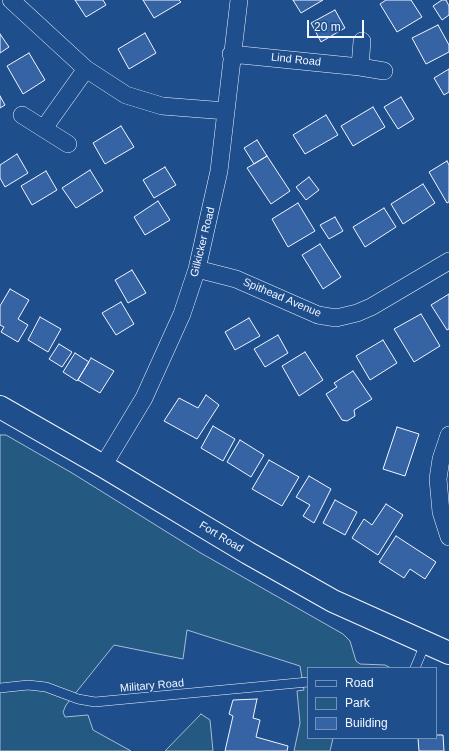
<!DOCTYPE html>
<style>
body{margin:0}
#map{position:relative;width:449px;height:751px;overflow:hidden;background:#1f4e8c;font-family:Arial,sans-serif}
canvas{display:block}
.legend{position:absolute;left:307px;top:667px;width:130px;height:72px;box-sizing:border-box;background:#1f4e8c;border:1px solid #7391ba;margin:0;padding:5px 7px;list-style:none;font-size:12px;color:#f2f6ff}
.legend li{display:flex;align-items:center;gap:8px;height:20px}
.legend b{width:20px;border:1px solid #7391ba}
.scale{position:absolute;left:307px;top:20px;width:57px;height:18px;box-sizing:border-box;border:2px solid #f2f6ff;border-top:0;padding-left:5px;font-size:12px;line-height:14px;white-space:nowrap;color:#f2f6ff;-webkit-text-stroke:3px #1f4e8c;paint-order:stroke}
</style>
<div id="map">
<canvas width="449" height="751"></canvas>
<ul class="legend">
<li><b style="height:5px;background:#1f4e8c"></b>Road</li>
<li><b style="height:11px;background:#245a82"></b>Park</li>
<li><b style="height:11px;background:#3563a3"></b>Building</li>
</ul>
<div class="scale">20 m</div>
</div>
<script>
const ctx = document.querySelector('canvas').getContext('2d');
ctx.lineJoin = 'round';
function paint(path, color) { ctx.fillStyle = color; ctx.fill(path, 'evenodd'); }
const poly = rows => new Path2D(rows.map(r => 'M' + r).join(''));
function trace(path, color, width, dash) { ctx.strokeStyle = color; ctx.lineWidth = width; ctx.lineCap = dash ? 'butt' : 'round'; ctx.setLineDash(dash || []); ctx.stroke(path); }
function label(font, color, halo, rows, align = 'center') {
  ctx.font = font + ' Arial,sans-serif'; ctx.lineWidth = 3; ctx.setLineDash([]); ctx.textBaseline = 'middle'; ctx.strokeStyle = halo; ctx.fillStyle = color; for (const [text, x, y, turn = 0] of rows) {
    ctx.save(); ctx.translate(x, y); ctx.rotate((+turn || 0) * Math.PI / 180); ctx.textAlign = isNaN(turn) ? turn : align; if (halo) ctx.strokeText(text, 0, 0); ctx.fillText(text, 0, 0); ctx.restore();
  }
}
const green = poly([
 [0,435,6,435,72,473,199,552,343,634,350,641,356,661,360,664,385,665,391,668,308,668,308,738,333,738,330,751,294,751,300,723,297,691,304,690,300,666,187,630,183,659,114,645,66,705,63,712,65,717,88,715,93,730,131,751,0,751,0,435],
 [201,714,210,720,213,751,165,751,201,714]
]);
const building = poly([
 [75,0,103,0,106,5,86,17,75,0],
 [143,0,179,0,181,2,154,18,143,0],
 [293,0,323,0,301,13,293,0],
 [386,0,411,0,422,17,397,32,380,4,386,0],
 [442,0,446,0,449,6,449,15,442,20,433,6,442,0],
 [335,10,345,28,321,42,311,23,335,10],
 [438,25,449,45,449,52,426,64,412,38,438,25],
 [145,33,156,53,129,69,118,49,145,33],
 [0,34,9,47,0,53,0,34],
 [29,53,45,80,23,94,7,66,29,53],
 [449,69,449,92,444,95,434,78,449,69],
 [0,96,5,105,0,108,0,96],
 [401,97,414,119,398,129,384,107,401,97],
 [373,107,385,127,353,146,341,126,373,107],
 [326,115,338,135,305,154,293,135,326,115],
 [121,126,134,147,105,164,93,143,121,126],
 [257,140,267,156,254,164,244,148,257,140],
 [17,154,28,173,5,187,0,178,0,165,17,154],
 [267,156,290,191,271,204,247,168,267,156],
 [447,161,449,165,449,202,447,203,429,172,447,161],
 [165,167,176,185,154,198,143,180,165,167],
 [90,170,103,191,76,208,62,188,90,170],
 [46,171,57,190,32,205,21,186,46,171],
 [309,177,319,190,306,200,296,187,309,177],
 [423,184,435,203,403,224,391,204,423,184],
 [158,201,170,220,145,235,134,217,158,201],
 [298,203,315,231,288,247,272,219,298,203],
 [384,208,396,227,365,247,353,227,384,208],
 [335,217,343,231,329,239,320,225,335,217],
 [320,244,341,277,323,289,302,255,320,244],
 [132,270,146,293,128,303,115,280,132,270],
 [10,289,29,300,18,319,28,325,18,342,1,332,4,327,0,325,0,306,10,289],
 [449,294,449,329,447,330,431,305,449,294],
 [121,302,134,324,116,335,102,313,121,302],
 [421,314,440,346,414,362,394,329,421,314],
 [40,317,61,329,48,352,28,340,40,317],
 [249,318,260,336,235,350,225,332,249,318],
 [278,335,288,353,265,367,254,349,278,335],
 [383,340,397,363,370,380,356,356,383,340],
 [59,344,72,352,62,367,49,359,59,344],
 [305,352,323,380,299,396,282,366,305,352],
 [75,353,89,362,77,381,63,372,75,353],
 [91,358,114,371,100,393,78,380,91,358],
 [353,371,372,399,354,410,355,416,347,421,342,420,326,394,337,387,334,383,353,371],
 [206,395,219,405,197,439,164,421,179,398,198,408,206,395],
 [213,426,235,439,223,461,201,448,213,426],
 [397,427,419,434,405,476,383,469,397,427],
 [240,440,264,455,251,477,227,462,240,440],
 [269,460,299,477,282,506,252,489,269,460],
 [309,476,331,489,314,523,303,516,310,505,296,497,309,476],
 [335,500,357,512,345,535,323,523,335,500],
 [386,504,403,515,378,555,352,538,364,519,372,525,386,504],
 [396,536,436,562,425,579,410,569,404,578,379,562,396,536],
 [257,699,253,718,260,720,256,737,288,746,287,751,225,751,233,716,229,714,233,700,257,699],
 [436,735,443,735,444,751,419,751,418,738,436,738,436,735]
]);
const lane = poly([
 [415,668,425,644],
 [0,688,28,685,46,687,78,699,95,702,308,682]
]);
const street = poly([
 [11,0,86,69,126,95,162,106,226,111],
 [231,54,360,67,384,71],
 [360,67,362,41],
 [22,115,68,144],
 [44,128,86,69],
 [197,269,236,279,318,315,336,318,357,313,371,307,449,261],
 [449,435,441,459,438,479,441,512,449,537],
 [103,466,144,398,182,314,197,269,219,171,239,0]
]);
const secondary = poly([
 [0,407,103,466,248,553,333,601,449,653]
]);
const streetNames = [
 ["Lind Road",296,60,6],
 ["Gilkicker Road",203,242,-76],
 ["Spithead Avenue",282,298,23],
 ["Fort Road",221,537,31],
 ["Military Road",152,686,-5]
];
paint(green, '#245a82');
trace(green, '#a8bbd7', 1);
paint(building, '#3563a3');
trace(building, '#f2f6ff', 1);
trace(lane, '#f2f6ff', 10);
trace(street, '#f2f6ff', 18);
trace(secondary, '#f2f6ff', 24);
trace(lane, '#1f4e8c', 9);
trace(street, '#1f4e8c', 17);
trace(secondary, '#1f4e8c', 22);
label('11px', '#f2f6ff', '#1f4e8c', streetNames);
</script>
